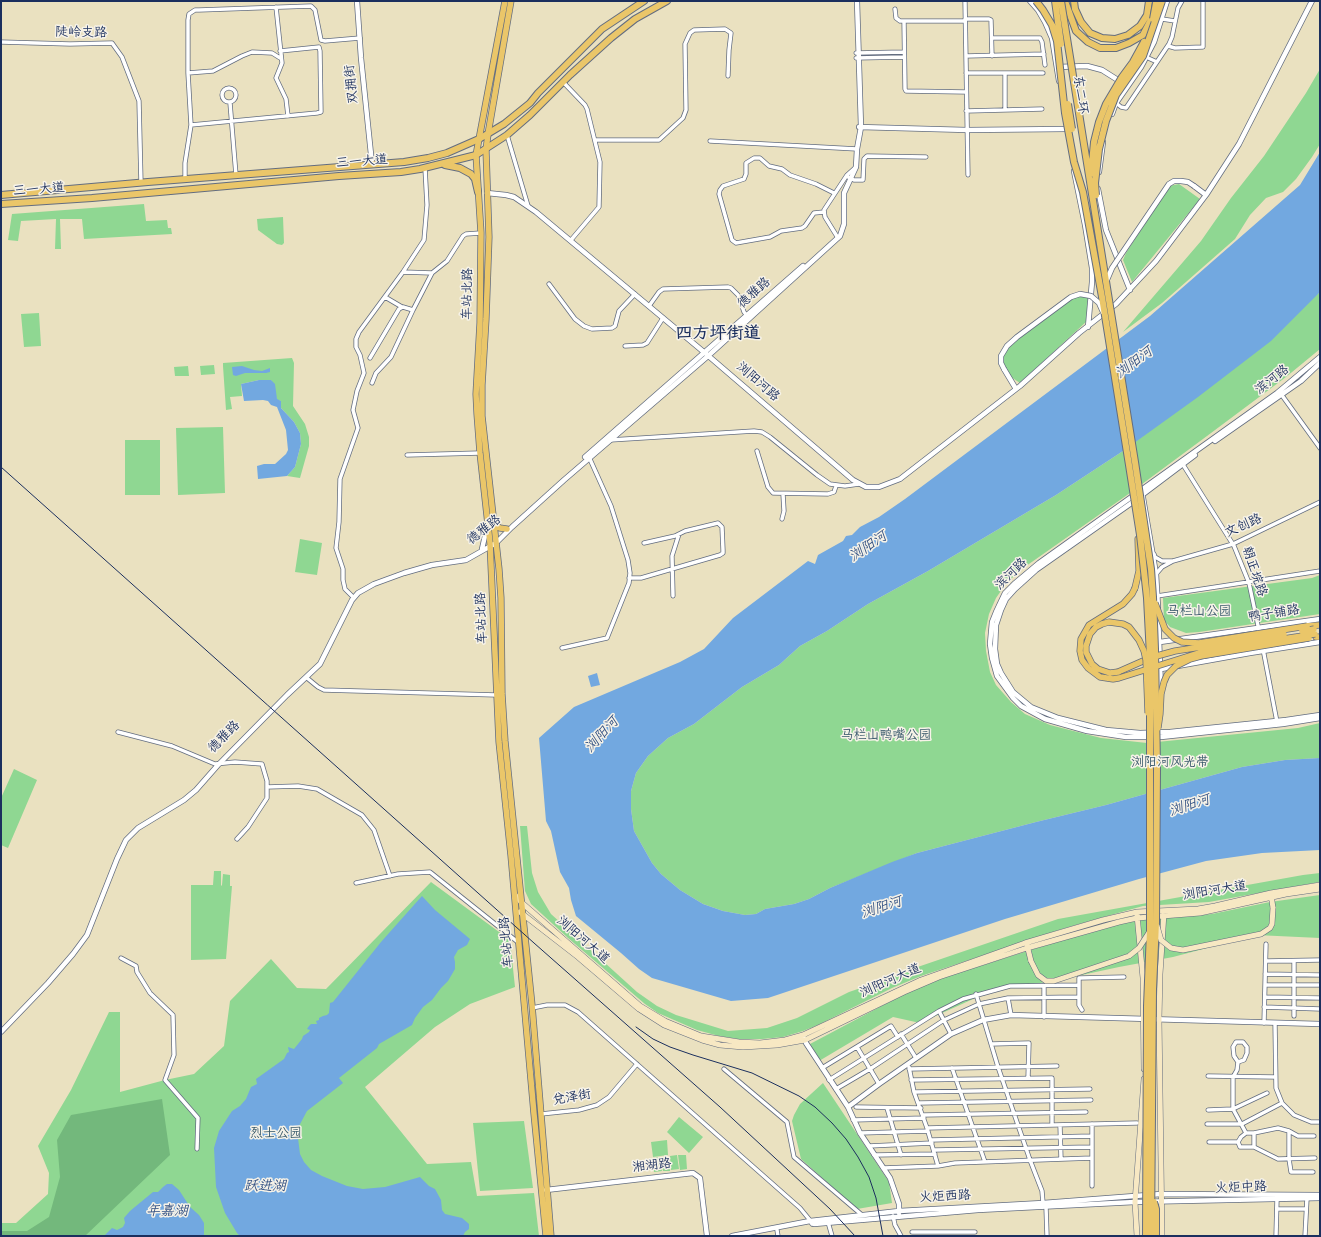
<!DOCTYPE html>
<meta charset="utf-8">
<style>
body{margin:0}
#map{position:relative;width:1321px;height:1237px;overflow:hidden;background:#eae1c0;font-family:"Gochi Hand",sans-serif}
canvas{display:block}
.frame{position:absolute;inset:0;border:2px solid #1b2f5e;pointer-events:none}
</style>
<div id="map">
<canvas width="1321" height="1237"></canvas>
<div class="frame"></div>
</div>
<script>
const ctx = document.querySelector('canvas').getContext('2d');
ctx.lineJoin = 'round';
function paint(path, color) { ctx.fillStyle = color; ctx.fill(path, 'evenodd'); }
const poly = rows => new Path2D(rows.map(r => 'M' + r).join(''));
function trace(path, color, width, dash) { ctx.strokeStyle = color; ctx.lineWidth = width; ctx.lineCap = dash ? 'butt' : 'round'; ctx.setLineDash(dash || []); ctx.stroke(path); }
function label(font, color, halo, rows, align = 'center') {
  ctx.font = font + ' "Gochi Hand","LXGW WenKai TC",sans-serif'; ctx.lineWidth = 3; ctx.setLineDash([]); ctx.textBaseline = 'middle'; ctx.strokeStyle = halo; ctx.fillStyle = color; for (const [text, x, y, turn = 0] of rows) {
    ctx.save(); ctx.translate(x, y); ctx.rotate((+turn || 0) * Math.PI / 180); ctx.textAlign = isNaN(turn) ? turn : align; if (halo) ctx.strokeText(text, 0, 0); ctx.fillText(text, 0, 0); ctx.restore();
  }
}
const green = poly([
 [1320,69,1320,144,1312,157,1296,179,1283,192,1266,198,1250,215,1235,239,1162,303,1123,332,1201,241,1231,198,1264,156,1306,93],
 [1179,184,1200,199,1132,282,1123,260,1126,253,1169,186],
 [144,204,146,221,167,220,168,228,171,228,172,234,84,239,82,219,60,219,61,249,55,249,56,219,21,221,18,241,8,240,12,214],
 [283,217,284,243,282,245,277,244,258,230,257,219],
 [1320,292,1320,349,1286,377,1207,436,1130,493,1019,571,1005,585,996,598,989,614,985,633,986,651,990,672,996,685,1011,702,1025,714,1050,725,1101,738,1147,743,1298,728,1320,723,1320,758,1285,760,1242,767,1106,805,1036,822,917,853,830,888,809,899,794,904,765,909,756,914,745,915,723,911,703,904,680,890,661,874,652,863,634,831,631,809,631,791,636,773,648,756,668,738,694,724,742,687,779,665,800,646,827,631,868,604,928,571,1056,495,1123,451,1152,429],
 [1082,295,1088,297,1087,321,1020,383,1011,377,1003,365,1003,356,1005,351,1012,344,1071,299],
 [39,313,41,346,24,347,21,314],
 [292,358,294,363,293,406,305,424,309,437,309,446,300,478,287,476,295,467,301,444,300,433,294,422,281,408,281,401,277,400,271,380,259,380,241,384,242,396,230,397,232,409,226,410,223,366,223,363],
 [214,365,215,374,201,375,200,366],
 [188,366,189,376,175,376,174,367],
 [223,427,225,493,178,495,176,428],
 [125,440,160,440,160,495,125,495],
 [300,539,322,543,317,575,295,572],
 [1320,575,1320,614,1199,632,1186,633,1170,627,1164,620,1163,598,1312,578],
 [14,769,37,780,8,848,1,845,1,798],
 [520,826,527,826,532,873,538,892,551,914,637,992,657,1006,676,1015,728,1031,767,1028,797,1018,849,992,893,977,903,972,1058,919,1303,875,1320,873,1320,882,1209,902,1143,906,1100,918,1062,929,921,976,892,988,818,1025,803,1031,783,1037,762,1039,738,1039,719,1036,697,1030,658,1013,645,1004,568,938,531,904,525,891],
 [214,871,221,871,221,886,222,885,223,874,230,875,230,886,232,886,226,959,191,960,191,885,213,885],
 [431,882,510,940,515,987,470,1004,435,1027,365,1087,427,1164,471,1162,477,1196,534,1193,539,1236,1,1236,1,1223,16,1223,48,1194,49,1173,38,1146,71,1090,109,1012,120,1012,120,1092,165,1080,194,1074,224,1046,230,1001,271,959,297,988,326,989],
 [1320,895,1320,938,1256,935,1173,957,1119,967,1054,981,993,990,920,1023,893,1017,819,1061,810,1044,923,984,1119,922,1212,914,1270,902],
 [823,1083,889,1182,892,1203,857,1209,801,1159,792,1121,794,1115,800,1104],
 [679,1117,703,1137,689,1153,667,1132],
 [524,1121,533,1188,480,1191,473,1123],
 [667,1140,668,1155,653,1157,651,1142],
 [677,1155,679,1169,671,1170,670,1156],
 [678,1155,686,1155,687,1169,680,1170],
 [660,1157,662,1171,654,1172,653,1158],
 [661,1157,669,1157,670,1171,663,1171]
]);
const forest = poly([
 [162,1099,170,1155,85,1236,1,1236,1,1231,27,1231,49,1217,60,1177,57,1140,71,1115]
]);
const water = poly([
 [1320,152,1320,292,1271,341,1198,397,1123,451,1056,495,928,571,868,604,827,631,800,646,779,665,742,687,694,724,668,738,648,756,636,773,631,791,631,809,634,831,652,863,661,874,680,890,703,904,723,911,745,915,756,914,765,909,794,904,809,899,830,888,892,862,917,853,1036,822,1106,805,1242,767,1285,760,1320,758,1320,850,1262,853,1206,861,1139,879,1005,919,768,998,731,1001,652,978,639,969,621,953,576,916,571,900,569,888,560,872,551,831,546,821,539,738,574,707,680,662,704,649,733,618,808,561,815,564,818,555,843,541,846,536,852,535,860,527,879,517,905,499,1150,316,1300,185],
 [242,366,254,370,262,371,270,368,270,372,266,373,245,373,236,376,233,375,232,367],
 [259,380,271,380,275,384,277,399,281,401,281,408,294,422,300,433,301,444,295,467,287,476,258,479,257,466,264,464,275,464,286,454,288,450,286,430,277,407,271,405,268,401,263,400,244,401,241,384],
 [597,673,600,685,591,687,588,676],
 [422,896,435,910,470,939,467,945,458,950,454,957,455,962,455,969,448,981,441,988,432,1000,423,1007,415,1018,412,1025,379,1044,377,1048,339,1078,343,1083,307,1111,299,1126,298,1138,300,1154,304,1162,311,1170,322,1176,347,1186,363,1189,385,1187,420,1177,429,1186,435,1189,441,1200,442,1210,445,1214,462,1218,469,1224,469,1229,465,1232,463,1236,240,1236,237,1233,225,1213,216,1187,214,1148,219,1131,232,1111,240,1106,246,1099,251,1087,257,1084,256,1079,284,1059,287,1053,289,1052,288,1047,294,1049,302,1039,303,1036,309,1032,310,1030,307,1029,309,1026,311,1024,317,1024,316,1021,319,1020,319,1018,323,1016,327,1015,329,1013,330,1003,333,1002,381,942],
 [167,1184,172,1184,179,1190,190,1207,199,1215,204,1223,204,1236,104,1236,112,1228,117,1230,123,1227,125,1223,124,1218,130,1211,153,1192,158,1192,163,1187]
]);
const minor = poly([
 [965,1,968,175],
 [276,7,282,63,276,78,286,99,288,116],
 [895,9,896,18,900,21,965,21],
 [965,19,989,19,991,20,992,56],
 [1162,19,1175,21],
 [904,21,905,89,906,91,966,92],
 [992,38,1040,38,1042,42,1045,65],
 [1,42,70,44,112,43,122,57,139,101,141,183],
 [1168,46,1175,48,1203,47,1203,1],
 [856,53,904,52],
 [966,56,1044,54],
 [1146,57,1157,62],
 [856,58,904,57],
 [188,73,213,71,242,56,252,52,272,53,280,58],
 [966,73,1043,73],
 [1005,73,1005,110],
 [563,82,585,105,587,109,600,162,599,207,571,240],
 '222 95a7 7 0 1 1 14 0a7 7 0 1 1-14 0Z',
 [230,103,236,175],
 [1116,103,1121,107,1126,108,1169,44,1172,37,1178,8,1182,1],
 [966,111,1042,109],
 [191,125,317,113,321,112,320,51,319,47,280,51],
 [507,135,528,206],
 [595,140,659,140,683,118,686,110,685,44,690,33,694,30,725,29,731,33,729,50,728,76],
 [710,141,857,149],
 [848,177,854,180,863,180,864,159,867,156,926,157],
 [185,179,185,163,191,125,188,73,188,20,189,14,195,10,199,10,311,6,315,10,321,40,325,41,360,38],
 [824,212,814,213,805,226,802,228,781,231,770,237,736,243,732,240,719,194,720,190,723,186,744,179,746,174,746,163,754,158,760,158,769,166,782,169,790,175,816,184,834,193],
 [838,238,825,217,824,210,847,175,856,167],
 [403,272,432,273],
 [549,284,575,319,584,326,592,329,612,328,615,326,619,311,635,294],
 [385,297,402,307],
 [649,306,659,292,663,289,728,287,731,288,738,295,744,312,748,317],
 [625,346,643,345,647,343,663,318],
 [370,358,399,309,403,307,413,310,432,273,447,261,463,236,466,234,481,233],
 [372,383,376,373,391,357,413,310],
 [1281,394,1320,448],
 [610,440,754,431,762,432,770,437,817,475,830,484,845,486,859,484],
 [757,451,768,487,773,493,828,494,834,492,836,486],
 [407,455,480,453],
 [1182,463,1234,546,1249,583,1260,635],
 [782,519,784,511,783,494],
 [1154,554,1155,557,1162,561,1172,561],
 [1156,574,1162,567,1173,561,1233,544,1320,502],
 [629,578,641,578,720,555,723,553,723,550,722,527,718,523,685,531,675,536,644,543],
 [352,596,345,589,343,580,343,569,336,548,339,522,340,479,358,428,353,410,357,391,364,373,360,355,356,347,356,339,359,332,403,272,424,240,427,205,425,168],
 [673,596,672,556,679,534],
 [1157,596,1320,571],
 [562,648,607,638,629,583,630,573,628,560,611,506,589,457],
 [1263,649,1277,722],
 [307,678,318,687,324,690,496,695],
 [118,732,172,746,215,764,235,762,262,764,267,781,267,798,248,827,237,839],
 [267,787,298,786,317,789,362,815,374,830,390,876],
 [356,883,398,874,430,872,519,943],
 [121,958,136,966,137,972,150,993,173,1015,174,1055,165,1080,198,1118,197,1149],
 [1266,961,1320,960],
 [1265,974,1320,975],
 [1265,985,1320,985],
 [976,994,998,1067,1030,1160,1042,1191,1043,1203,1046,1207,1047,1236],
 [1265,997,1320,998],
 [1008,998,1011,1015],
 [1264,1007,1320,1009],
 [532,1008,547,1005,565,1005,578,1012,800,1208,809,1219,812,1224],
 [1082,1010,1079,1005,1079,978,1124,977],
 [939,1011,951,1034],
 [1294,1016,1294,961],
 [1044,1017,1044,986],
 [1264,1023,1266,944],
 [1275,1023,1276,1088,1282,1103,1294,1115,1311,1122,1320,1122],
 [901,1034,916,1058],
 [991,1044,1029,1043,1028,1078],
 [857,1047,879,1084],
 [1238,1062,1234,1056,1233,1047,1236,1042,1243,1042,1247,1047,1247,1053,1244,1060,1238,1062,1237,1070,1233,1077,1233,1109,1246,1133],
 [909,1067,914,1092,927,1128,938,1166],
 [822,1068,891,1026,898,1037],
 [952,1068,985,1162],
 [724,1069,787,1122,794,1157,862,1215],
 [909,1069,1057,1066],
 [1208,1076,1275,1077],
 [829,1080,939,1011,963,999,1010,986,1078,985],
 [911,1080,1052,1078,1052,1125],
 [836,1089,870,1069,944,1020,979,1004,1008,998,1078,997],
 [914,1092,1090,1089],
 [919,1103,1091,1100],
 [856,1107,921,1108],
 [887,1108,901,1155],
 [1208,1110,1233,1109,1267,1093],
 [541,1114,579,1110,597,1105,609,1097,637,1064],
 [923,1115,1086,1112],
 [853,1120,924,1118],
 [1092,1124,1092,1186],
 [1207,1124,1242,1124,1282,1103],
 [1060,1125,1061,1159],
 [927,1128,1137,1123],
 [1289,1131,1289,1159,1291,1172,1313,1172],
 [860,1133,928,1131],
 [1254,1133,1278,1128,1289,1131,1298,1136,1314,1136],
 [931,1140,1092,1136],
 [1209,1142,1238,1142,1240,1147,1254,1147],
 [1238,1142,1241,1137,1246,1133,1254,1133,1254,1147,1278,1159,1315,1158],
 [869,1146,932,1143],
 [934,1150,1092,1147],
 [874,1155,935,1154],
 [883,1168,938,1166,955,1163,1092,1158],
 [1277,1209,1306,1209],
 [893,1216,895,1225,901,1236],
 [828,1222,832,1236],
 [777,1230,778,1236],
 [912,1232,975,1232],
 [1276,1236,1277,1199],
 [1305,1236,1307,1198]
]);
const tertiary = poly([
 [357,1,361,58,372,164],
 [1030,1,1038,10,1045,22,1052,38,1059,81],
 [1057,67,1087,66,1102,70,1121,82],
 [1112,114,1116,103,1141,67,1154,42,1167,1],
 [859,127,967,130,1066,129],
 [1074,171,1085,225,1092,268,1092,282,1088,327],
 [1099,172,1103,142],
 [1194,186,1206,195],
 [1098,189,1106,230,1130,290],
 [487,193,506,195,514,197,536,212,705,353,853,480,866,487,879,487,900,479,1020,386,1079,333,1116,304,1156,261,1206,195,1239,144,1312,1],
 [1320,357,1277,393,1039,563,1014,584,1005,593,996,612,992,622,990,644,992,658,997,676,1013,698,1021,706,1045,719,1087,731,1126,737,1161,737,1283,724,1320,718],
 [1004,369,1016,389],
 [1215,441,1301,381,1320,363],
 [1195,455,1130,504,1036,570,1015,589,1006,599,1001,610,996,625,995,649,997,664,1001,673,1013,692,1031,707,1058,718,1106,730,1140,733,1170,732,1286,720,1320,715],
 [585,457,803,266],
 [1142,492,1156,574,1158,607],
 [1143,536,1150,599],
 [482,549,487,527],
 [1158,614,1161,689],
 [1160,642,1320,619],
 [1161,669,1250,653,1320,642],
 [1,1032,48,983,73,954,87,935,117,859,126,840,138,828,184,800,196,790,218,765,287,695,320,664,352,600,358,593,374,584,404,573,432,565,466,560,496,543,512,527,564,480,708,356,840,236,844,224,844,193,856,167,857,149,861,127,857,1],
 [804,1038,806,1043,848,1107,860,1133,890,1178,899,1204,899,1213],
 [848,1107,879,1084,951,1034,983,1020,1011,1015,1320,1024],
 [546,1190,693,1173,700,1178,707,1236],
 [814,1224,978,1210,1135,1202,1320,1198],
 [732,1236,810,1221,899,1211,1043,1203,1161,1194,1320,1195]
]);
const secondary = poly([
 [1271,894,1273,908],
 [515,895,522,903,640,1006,665,1021,701,1036,739,1042,760,1043,785,1040,803,1035,921,980,1025,943,1103,920,1137,912,1198,909,1215,906,1271,893,1320,885],
 [520,912,578,957,639,1009,664,1025,702,1040,720,1045,743,1047,777,1045,805,1040,904,992,939,977,1027,948,1119,922,1137,918,1200,913,1286,894,1320,889],
 [1137,915,1143,978,1144,1069],
 [1027,945,1031,961],
 [1137,1236,1135,1202,1144,1079],
 [1162,1236,1159,1019,1160,974,1164,913]
]);
const primary = poly([
 [505,1,476,155,481,233,480,323,476,394,477,414,480,453,490,543,499,742,511,856,534,1114,546,1236],
 [511,1,488,134,486,150,489,237,486,319,482,385,482,416,499,569,501,598,502,694,505,741,532,1005,551,1236],
 [494,525,500,528,507,529],
 [1135,588,1139,571,1138,539],
 [1307,626,1320,625],
 [1316,637,1320,637],
 [1118,672,1143,661]
]);
const trunk = poly([
 [1065,1,1076,31,1088,42,1100,48,1116,48,1129,43,1143,35,1154,14],
 [1074,1,1075,9,1081,22,1090,33,1102,38,1115,39,1128,35,1140,26,1147,15,1149,1],
 [445,165,460,168,471,174,475,179,478,192],
 [1,195,148,182,404,162,428,158,447,153,479,139,504,124,530,103,538,93,602,29,644,1],
 [1,204,92,198,339,176,401,172,420,169,476,155,507,135,530,115,570,75,611,38,635,19,667,1]
]);
const rail = poly([
 [1,467,534,943,720,1107,830,1209,855,1236],
 [636,1027,653,1039,670,1047,693,1055,752,1073,799,1096,815,1107,832,1123,846,1139,858,1157,869,1177,876,1198,883,1236]
]);
const tertiaryBridge = poly([
 [1106,282,1112,268,1169,184,1174,181,1181,181,1188,182,1194,186],
 [1004,369,1001,363,1001,356,1007,346,1017,337,1071,297,1080,294,1091,296,1099,303,1103,312]
]);
const secondaryBridge = poly([
 [1157,926,1161,940,1171,948,1183,950,1261,934,1270,928,1272,924,1273,908],
 [1031,961,1038,975,1046,981,1054,981,1129,956,1139,948,1150,931]
]);
const primaryBridge = poly([
 [1135,588,1132,594,1123,604,1089,625,1081,639,1080,651,1082,660,1088,668,1100,677,1113,679,1119,678,1205,651,1315,634],
 [1155,603,1165,629,1174,638,1182,642,1199,643,1307,626],
 [1302,631,1314,629],
 [1153,657,1175,651,1284,634],
 [1118,672,1110,673,1098,669,1092,664,1086,652,1086,646,1090,634,1096,627,1102,624,1109,622,1123,624,1129,627,1139,640,1144,651,1146,660,1148,713],
 [1158,728,1160,714,1161,694,1164,682,1167,675,1176,666,1190,659,1201,656,1309,638]
]);
const trunkBridge = poly([
 [1036,1,1043,10,1052,25,1057,41,1065,113,1074,162,1083,192,1102,297,1129,465,1140,535,1147,598,1150,656,1150,931,1147,1006,1146,1236],
 [1055,1,1061,44],
 [1061,1,1135,462,1151,569,1153,597,1155,649,1157,767,1156,922,1153,989,1151,1236],
 [1153,19,1156,3],
 [1068,104,1072,129],
 [1091,174,1094,142,1099,122,1106,104,1122,77,1133,62,1144,42],
 [1096,195,1095,183,1099,149,1106,121,1116,95,1143,56,1162,1],
 [1154,1202,1156,1209,1156,1236]
]);
const streetNames = [
 ["陡岭支路",81,34,1],
 ["双拥街",353,84,-96],
 ["东二环",1079,95,82],
 ["三一大道",362,163,-4],
 ["三一大道",39,191,-4],
 ["车站北路",469,294,-89],
 ["德雅路",755,294,-42],
 ["滨河路",1273,381,-38],
 ["浏阳河路",757,383,41],
 ["文创路",1244,527,-24],
 ["德雅路",485,531,-38],
 ["朝正垸路",1253,572,71],
 ["滨河路",1012,575,-44],
 ["鸭子铺路",1274,615,-9],
 ["车站北路",483,618,-92],
 ["德雅路",225,738,-45],
 ["浏阳河大道",1215,892,-9],
 ["浏阳河大道",582,941,41],
 ["车站北路",508,942,-95],
 ["浏阳河大道",891,982,-24],
 ["兑泽街",572,1099,-10],
 ["湘湖路",652,1167,-7],
 ["火炬中路",1241,1189,-2],
 ["火炬西路",945,1198,-3]
];
const parkNames = [
 ["马栏山公园",1199,613],
 ["马栏山鸭嘴公园",886,737],
 ["浏阳河风光带",1170,764],
 ["烈士公园",276,1135]
];
const waterNames = [
 ["浏阳河",1135,364,-37],
 ["浏阳河",869,548,-34],
 ["浏阳河",603,736,-47],
 ["浏阳河",1190,807,-18],
 ["浏阳河",882,909,-18],
 ["跃进湖",265,1188],
 ["年嘉湖",167,1213]
];
const districtNames = [
 ["四方坪街道",718,335]
];
paint(green, '#8fd792');
paint(forest, '#73b87c');
paint(water, '#72a8e0');
trace(minor, '#636d80', 5);
trace(tertiary, '#636d80', 6);
trace(secondary, '#636d80', 6);
trace(primary, '#636d80', 7);
trace(trunk, '#636d80', 8);
trace(minor, '#fff', 3.5);
trace(tertiary, '#fff', 4.5);
trace(secondary, '#f7e8c3', 5);
trace(primary, '#eac669', 5.5);
trace(trunk, '#eac669', 6);
trace(rail, '#1b2f5e', 1);
trace(tertiaryBridge, '#636d80', 6, []);
trace(secondaryBridge, '#636d80', 6, []);
trace(primaryBridge, '#636d80', 7, []);
trace(trunkBridge, '#636d80', 8, []);
trace(tertiaryBridge, '#fff', 4.5);
trace(secondaryBridge, '#f7e8c3', 5);
trace(primaryBridge, '#eac669', 5.5);
trace(trunkBridge, '#eac669', 6);
label('13px', '#1b2f5e', '#f7f3e8', streetNames);
label('13px', '#38596b', '#f7f3e8', parkNames);
label('italic 14px', '#355385', '#f7f3e8', waterNames);
label('bold 17px', '#1b2f5e', '#f7f3e8', districtNames);
</script>
